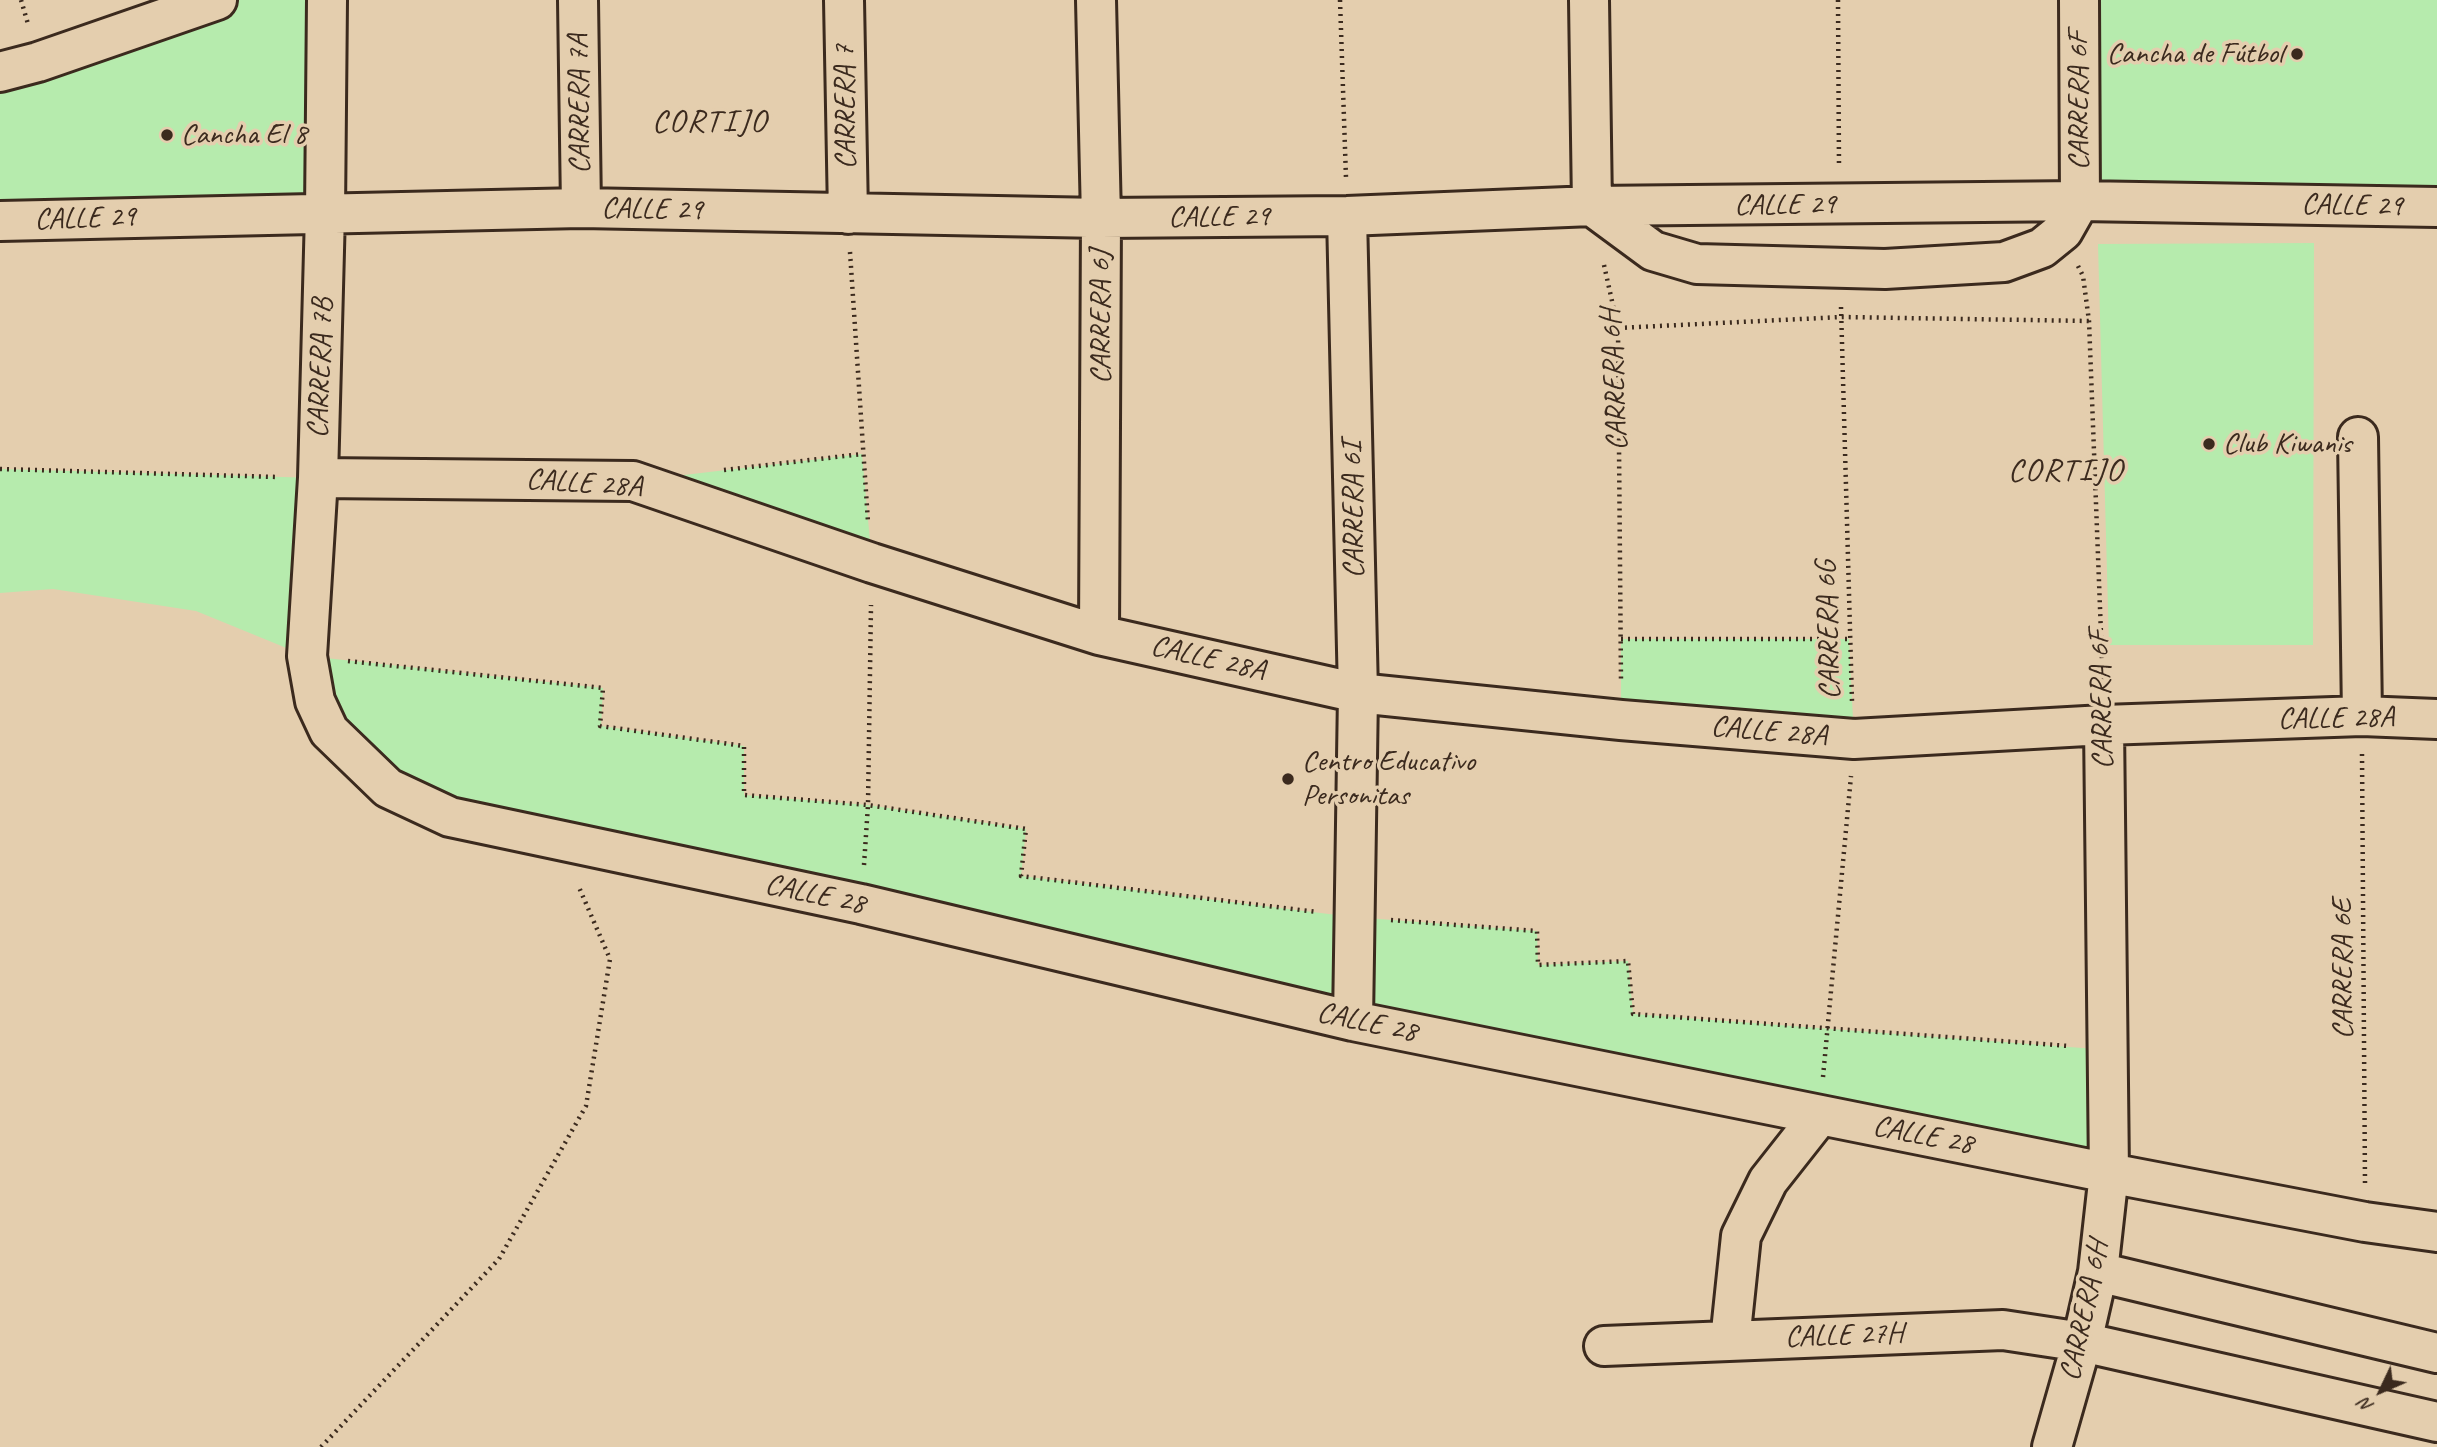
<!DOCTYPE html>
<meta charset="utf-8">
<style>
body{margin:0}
#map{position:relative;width:2437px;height:1447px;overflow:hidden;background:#e4ceae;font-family:Caveat,sans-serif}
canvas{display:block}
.north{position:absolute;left:2346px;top:1356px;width:70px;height:70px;-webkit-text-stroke:5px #e4ceae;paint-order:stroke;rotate:226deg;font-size:19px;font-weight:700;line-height:28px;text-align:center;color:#3b2a1e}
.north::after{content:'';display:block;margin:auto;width:24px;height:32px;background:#3b2a1e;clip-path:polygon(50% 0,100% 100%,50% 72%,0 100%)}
</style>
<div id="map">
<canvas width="2437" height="1447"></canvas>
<div class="north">N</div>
</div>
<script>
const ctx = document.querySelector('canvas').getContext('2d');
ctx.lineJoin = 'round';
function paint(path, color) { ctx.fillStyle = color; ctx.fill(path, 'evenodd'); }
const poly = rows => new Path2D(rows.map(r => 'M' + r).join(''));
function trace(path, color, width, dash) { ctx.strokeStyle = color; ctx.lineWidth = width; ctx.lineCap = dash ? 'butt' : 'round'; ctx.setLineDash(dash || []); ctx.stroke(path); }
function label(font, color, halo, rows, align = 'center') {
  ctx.font = font + ' Caveat,sans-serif'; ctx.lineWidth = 7; ctx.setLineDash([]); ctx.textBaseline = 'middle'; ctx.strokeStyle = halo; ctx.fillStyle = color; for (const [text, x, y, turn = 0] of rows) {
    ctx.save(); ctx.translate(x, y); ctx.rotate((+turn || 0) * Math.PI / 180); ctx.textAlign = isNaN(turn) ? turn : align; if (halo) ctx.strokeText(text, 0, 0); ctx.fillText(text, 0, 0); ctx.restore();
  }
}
const green = poly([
 [213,0,327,0,325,213,0,217,0,71],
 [2078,0,2437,0,2437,207,2080,201],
 [2314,243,2313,645,2109,645,2098,244],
 [862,454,872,563,633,481],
 [0,469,318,478,307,656,603,688,601,726,744,746,744,795,868,805,1026,829,1021,876,1353,917,1537,931,1538,965,1628,961,1633,1014,2109,1050,2109,1173,450,817,353,757,306,656,196,611,53,589,0,593],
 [1621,639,1849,639,1854,739,1621,720]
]);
const path = poly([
 [21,0,28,24],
 [1340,0,1346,178],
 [1838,0,1839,166],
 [850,252,868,522],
 [1604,265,1618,328,1621,682],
 [2078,266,2083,276,2089,321,2103,686],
 [1841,307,1852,701],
 [1618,328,1842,317,2089,321],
 [0,469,278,477],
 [724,470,862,454],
 [1621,639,1849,639],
 [348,661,603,688,600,726,744,746,744,795,868,805,1026,829,1021,876,1317,912],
 [2362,754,2365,1183],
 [864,865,868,805,871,605],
 [1391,920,1537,931,1538,965,1628,961,1633,1014,2069,1046],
 [1823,1077,1851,776],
 [321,1447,499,1259,586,1106,610,959,578,885]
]);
const minor = poly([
 [327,0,325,213,318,478,307,656,315,701,329,731,388,788,450,817,861,904,1353,1021,2109,1173,2365,1222,2437,1232],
 [578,0,581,208],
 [844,0,848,214],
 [1096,0,1101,218,1099,635],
 [1589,0,1592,206,1653,251,1697,264,1885,269,2004,262,2042,248,2063,231,2080,201,2079,0],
 [0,72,38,62,217,0],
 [1347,216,1358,693,1353,1021],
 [0,221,581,208,1101,218,1347,216,1592,206,2080,201,2437,207],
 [2358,437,2362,716],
 [318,478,633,481,872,563,1099,635,1358,693,1621,720,1854,739,2104,725,2362,716,2437,719],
 [2098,1272,2437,1353],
 [1730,1341,1741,1236,1768,1181,1820,1115],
 [1604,1346,2003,1330,2082,1342,2437,1422],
 [2052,1447,2082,1342,2098,1272,2109,1173,2104,725]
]);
const markers = [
 [2297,54,7,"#3b2a1e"],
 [167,135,7,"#3b2a1e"],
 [2209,444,7,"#3b2a1e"],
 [1288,779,7,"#3b2a1e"]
];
const poiNames = [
 ["Cancha de Fútbol",2283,54,"right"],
 ["Cancha El 8",181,135],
 ["Club Kiwanis",2223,444],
 ["Centro Educativo",1302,762],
 ["Personitas",1302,796]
];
const streetNames = [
 ["CARRERA 6F",2079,101,-90],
 ["CARRERA 7A",580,104,-91],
 ["CARRERA 7",846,107,-91],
 ["CALLE 29",1785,205],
 ["CALLE 29",2352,206,1],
 ["CALLE 29",652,210,1],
 ["CALLE 29",1219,217],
 ["CALLE 29",85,219,-2],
 ["CARRERA 6J",1101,317,-90],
 ["CARRERA 7B",321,368,-88],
 ["CARRERA 6H",1615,380,-93],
 ["CALLE 28A",584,484,4],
 ["CARRERA 6I",1354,510,-91],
 ["CARRERA 6G",1829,630,-92],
 ["CALLE 28A",1208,659,13],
 ["CARRERA 6F",2102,700,-92],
 ["CALLE 28A",2336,719,-1],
 ["CALLE 28A",1769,732,5],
 ["CALLE 28",815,895,12],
 ["CARRERA 6E",2343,969,-90],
 ["CALLE 28",1367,1023,12],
 ["CALLE 28",1923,1136,11],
 ["CARRERA 6H",2085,1311,-78],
 ["CALLE 27H",1844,1336,-2]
];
const neighbourhoodNames = [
 ["CORTIJO",710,123],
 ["CORTIJO",2066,472]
];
paint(green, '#b6ebad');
trace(minor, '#3b2a1e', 44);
trace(path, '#3b2a1e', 4.5, [2, 5]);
trace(minor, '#e4ceae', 38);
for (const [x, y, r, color] of markers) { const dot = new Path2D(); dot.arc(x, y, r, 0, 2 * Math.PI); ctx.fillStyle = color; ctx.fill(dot); trace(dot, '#e4ceae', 2.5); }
label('30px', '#3b2a1e', '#e4ceae', poiNames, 'left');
label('30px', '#3b2a1e', '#e4ceae', streetNames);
ctx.letterSpacing = '2px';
label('32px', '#3b2a1e', '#e4ceae', neighbourhoodNames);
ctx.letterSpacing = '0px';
</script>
